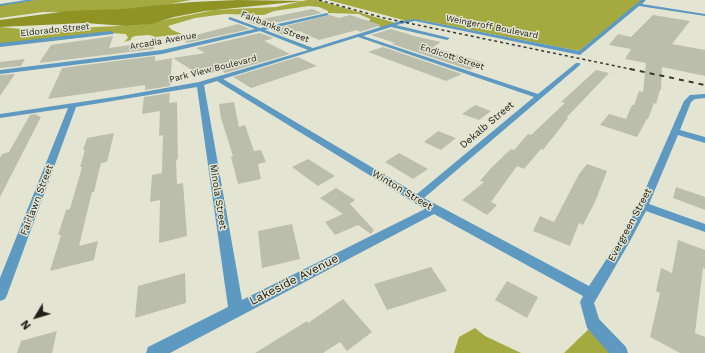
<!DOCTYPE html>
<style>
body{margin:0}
#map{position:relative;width:705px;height:353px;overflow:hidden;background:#e3e5d2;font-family:"Work Sans",sans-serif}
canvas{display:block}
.north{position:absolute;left:16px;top:297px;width:40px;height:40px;-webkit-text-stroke:3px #e3e5d2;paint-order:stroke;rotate:232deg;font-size:11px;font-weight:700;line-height:16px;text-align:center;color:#20211a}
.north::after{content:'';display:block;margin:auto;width:14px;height:18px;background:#20211a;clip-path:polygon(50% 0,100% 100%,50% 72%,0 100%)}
</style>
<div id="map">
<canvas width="705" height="353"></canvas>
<div class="north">N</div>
</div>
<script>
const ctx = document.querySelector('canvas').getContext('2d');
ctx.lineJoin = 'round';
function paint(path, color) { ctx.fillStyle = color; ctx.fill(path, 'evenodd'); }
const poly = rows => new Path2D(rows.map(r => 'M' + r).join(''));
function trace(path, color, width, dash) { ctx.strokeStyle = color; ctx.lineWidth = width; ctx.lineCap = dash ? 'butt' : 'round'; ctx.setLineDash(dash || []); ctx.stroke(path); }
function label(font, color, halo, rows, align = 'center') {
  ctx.font = font + ' "Work Sans",sans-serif'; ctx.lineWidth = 3; ctx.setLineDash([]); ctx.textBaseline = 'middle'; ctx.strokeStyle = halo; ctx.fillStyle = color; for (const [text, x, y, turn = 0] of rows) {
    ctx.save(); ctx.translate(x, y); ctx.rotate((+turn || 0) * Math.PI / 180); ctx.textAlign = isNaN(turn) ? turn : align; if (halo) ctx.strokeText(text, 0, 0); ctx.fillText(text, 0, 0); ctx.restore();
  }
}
const forest = poly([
 [33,0,191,0,156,7,78,12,43,12,0,18,0,5],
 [307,0,317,0,399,24,384,28,367,22,370,20,370,19,359,14,328,13,328,11,319,7,309,6,274,11,264,15,225,14,195,18,168,26,172,30,182,34,156,37,149,35,135,36,131,38,131,40,124,42,128,38,126,34,111,33,0,45,0,27,33,30,140,25,214,10,276,7],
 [328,0,643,0,579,51,420,20,407,21],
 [597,321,622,353,564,353],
 [475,328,485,336,521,353,454,353,459,337]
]);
const water = poly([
 [237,0,304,1,205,11,174,17,151,24,126,26,85,23,0,27,0,20,68,11,121,9,192,2]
]);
const building = poly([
 [312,9,322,13,260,26,248,22],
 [330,15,339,18,350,15,381,25,360,32,357,30,319,40,299,31,283,35,270,30],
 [653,15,690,21,672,44,705,50,705,76,662,67,661,90,660,90,656,104,654,103,648,119,647,119,637,137,600,125,609,114,626,119,632,105,634,105,639,91,643,92,646,63,625,59,631,49,609,45,618,34,631,37],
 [238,24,250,29,187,43,181,39],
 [391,29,418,37,441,42,433,47,484,63,470,70,392,44,395,43,371,35],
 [260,33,274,38,264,41,290,54,225,73,221,70,201,76,173,58,205,53,196,48],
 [113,36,109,48,153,42,154,49,39,63,51,45],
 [383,47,462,74,446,81,368,52],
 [155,56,155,61,172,58,170,86,145,90,145,85,48,99,62,68],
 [298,57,317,66,251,88,233,77],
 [25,59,21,66,0,68,0,62],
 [596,70,609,73,567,117,568,118,543,150,541,149,524,169,517,166,491,202,497,205,487,215,462,200,484,182,480,181,490,169,511,149,514,150,528,134,531,135,565,103,561,102],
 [15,74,0,96,0,75],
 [170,93,169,103,177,102,178,159,176,160,177,184,183,183,187,236,159,243,160,200,150,202,152,175,162,173,163,135,159,136,160,111,142,114,144,97],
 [234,102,239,127,245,125,254,151,261,150,266,162,258,164,261,179,238,184,231,157,233,156,221,118,219,104],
 [475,105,491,111,479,120,462,114],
 [35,114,41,117,0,197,0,158,2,154,9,152,30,115],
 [438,131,456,138,441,150,424,142],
 [114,133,107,162,101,163,94,192,92,192,79,246,98,241,94,260,50,271,61,235,58,235,66,210,70,209,82,167,80,167,85,150,83,150,87,138],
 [399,153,428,169,413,179,385,162],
 [308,159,335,176,318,186,292,167],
 [587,164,607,171,595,202,583,225,579,223,570,246,533,231,540,216,554,222,579,174],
 [676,187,705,197,705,210,673,198],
 [336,188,355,200,350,204,374,230,371,234,358,225,335,235,325,222,343,214,320,198],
 [292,224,300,259,262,268,258,231],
 [678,240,705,250,705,269,703,268,695,333,705,337,705,353,680,353,650,337,660,293,656,291,661,268,672,273],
 [431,267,447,291,387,310,374,284],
 [185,273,186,303,135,318,138,286],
 [507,281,538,297,527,318,495,300],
 [343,299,372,332,347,351,340,342,323,353,255,353,307,321,308,323],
 [57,331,52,353,17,353,21,341]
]);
const street = poly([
 [26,0,36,0,0,6,0,4,26,0],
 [641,0,646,0,642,4,705,14,705,16,639,6,580,55,415,21,396,25,450,38,447,40,391,27,363,36,538,94,576,63,580,63,580,65,424,198,589,286,621,237,638,206,684,101,690,95,705,94,705,98,695,99,691,102,680,130,705,137,705,143,678,135,649,204,705,224,705,232,646,211,629,243,594,303,599,319,626,347,628,353,609,353,587,328,580,302,583,296,434,214,170,353,146,353,148,347,228,307,197,87,76,107,7,295,5,299,0,301,0,278,68,108,0,118,0,114,121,96,199,82,308,50,260,31,162,54,0,74,0,70,162,50,255,29,228,19,230,17,260,28,327,13,329,15,265,30,313,48,400,21,415,19,579,51,641,0],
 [358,37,534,97,417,194,223,79,358,37],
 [217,81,413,202,425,209,242,300,204,85,217,81],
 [111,31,114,33,113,34,0,47,0,43,111,31]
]);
const railFar1 = poly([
 [319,0,384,18,635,70]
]);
const rail = poly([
 [630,69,705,85]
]);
const farStreetnames = [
 ["Fairbanks Street",275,27,21],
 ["Weingeroff Boulevard",492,27,11],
 ["Eldorado Street",55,30,-6],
 ["Arcadia Avenue",163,41,-10],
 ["Endicott Street",452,57,18],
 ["Park View Boulevard",213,69,-14]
];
const streetNames = [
 ["Dekalb Street",487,125,-40],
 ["Winton Street",402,190,31],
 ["Minola Street",218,197,81],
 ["Fairlawn Street",37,200,-69],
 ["Evergreen Street",630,225,-62]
];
const nearStreetnames = [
 ["Lakeside Avenue",294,280,-27]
];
paint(forest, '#a4a940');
paint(water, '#8f9324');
paint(building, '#bcbeac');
paint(street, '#5d99c0');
trace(railFar1, '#37382f', 1.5, [3, 3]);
trace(rail, '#37382f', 2, [5, 5]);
label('9px', '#20211a', '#e3e5d2', farStreetnames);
label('10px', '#20211a', '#e3e5d2', streetNames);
label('12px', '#20211a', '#e3e5d2', nearStreetnames);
</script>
